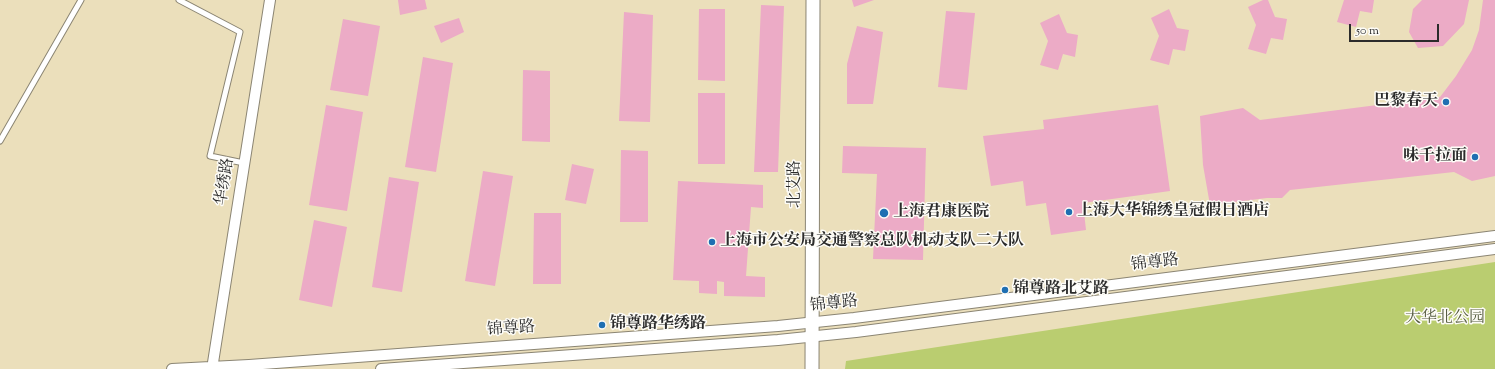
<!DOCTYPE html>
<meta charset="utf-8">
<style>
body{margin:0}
#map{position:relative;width:1495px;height:369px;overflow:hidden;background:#ebdfbb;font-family:"Sorts Mill Goudy",serif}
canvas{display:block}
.scale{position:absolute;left:1349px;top:24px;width:90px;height:18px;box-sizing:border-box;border:2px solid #2b2b2b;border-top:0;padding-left:5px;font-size:12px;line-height:14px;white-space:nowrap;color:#2b2b2b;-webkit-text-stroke:3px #fdfcf7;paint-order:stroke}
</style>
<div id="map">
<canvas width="1495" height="369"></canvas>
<div class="scale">50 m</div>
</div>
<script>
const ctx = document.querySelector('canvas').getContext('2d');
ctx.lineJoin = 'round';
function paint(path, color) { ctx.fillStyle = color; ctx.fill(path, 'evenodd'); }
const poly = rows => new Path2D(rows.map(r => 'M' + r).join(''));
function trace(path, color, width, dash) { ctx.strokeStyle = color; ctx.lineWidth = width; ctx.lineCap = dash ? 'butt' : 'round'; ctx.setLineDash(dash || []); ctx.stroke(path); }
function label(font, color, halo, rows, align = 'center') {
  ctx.font = font + ' "Sorts Mill Goudy","Noto Serif SC",serif'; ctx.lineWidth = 3; ctx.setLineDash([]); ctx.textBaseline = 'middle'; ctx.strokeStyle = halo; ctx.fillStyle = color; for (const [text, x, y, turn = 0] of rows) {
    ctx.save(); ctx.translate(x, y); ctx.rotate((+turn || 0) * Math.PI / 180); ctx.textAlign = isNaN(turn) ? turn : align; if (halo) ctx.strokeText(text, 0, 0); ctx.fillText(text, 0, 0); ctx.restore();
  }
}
const green = poly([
 [1495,262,1495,369,845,369,846,361]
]);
const building = poly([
 [398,0,425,0,427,9,400,15],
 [852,0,874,0,854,7],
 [1263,0,1268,0,1275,17,1287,19,1283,40,1271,38,1266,54,1248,49,1256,25,1248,7],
 [1344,0,1374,0,1372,13,1360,11,1356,27,1337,22],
 [1422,0,1469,0,1464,24,1443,46,1418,48,1409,32,1413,9],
 [1483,0,1495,0,1495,176,1472,181,1454,172,1290,190,1282,198,1267,198,1210,205,1203,165,1200,116,1243,108,1260,120,1440,97,1456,76,1472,50,1479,30],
 [761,5,784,6,778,172,754,172],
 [699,9,725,9,725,81,698,80],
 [1169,9,1177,28,1189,30,1185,51,1173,49,1169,65,1150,60,1159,36,1151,18],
 [946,11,975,13,967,90,938,87],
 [624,12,653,15,650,122,619,121],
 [1059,14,1067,33,1078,35,1075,57,1063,54,1058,70,1040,65,1048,41,1040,23],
 [459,18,464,32,441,43,434,26],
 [343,19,380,26,368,96,330,90],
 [857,26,883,32,873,104,847,104,847,64],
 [423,57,453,63,436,172,405,167],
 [523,70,550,71,550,142,522,141],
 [698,93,725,93,725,164,698,164],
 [326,105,363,112,347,211,309,205],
 [1158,105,1170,191,1083,203,1086,230,1051,235,1046,203,1026,206,1023,181,991,186,983,136,1044,129,1043,120],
 [843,146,926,148,923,260,873,259,877,174,842,173],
 [621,150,648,151,648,222,620,222],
 [572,164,594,169,586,204,565,200],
 [483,171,513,176,495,286,465,281],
 [389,177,419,182,402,292,372,287],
 [678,181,763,185,763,208,751,207,746,276,765,277,765,297,724,296,724,282,717,281,717,294,699,293,699,281,673,280],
 [534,213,561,213,561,284,533,284],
 [314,220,347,227,332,307,299,300]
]);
const service = poly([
 [179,0,240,32,210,156,244,163],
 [0,141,81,0]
]);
const minor = poly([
 [172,369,249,365,778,326,854,318,1495,236],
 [212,369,270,0],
 [381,369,778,340,856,332,1495,249]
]);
const tertiary = poly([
 [812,369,813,0]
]);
const markers = [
 [1446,102,4,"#1f6fb2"],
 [1475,157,4,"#1f6fb2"],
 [1069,212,4,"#1f6fb2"],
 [884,213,5,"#1f6fb2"],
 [712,242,4,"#1f6fb2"],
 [1005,290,4,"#1f6fb2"],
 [602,325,4,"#1f6fb2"]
];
const poiNames = [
 ["巴黎春天",1438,102,"right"],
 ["味千拉面",1467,157,"right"],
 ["上海大华锦绣皇冠假日酒店",1077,212],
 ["上海君康医院",893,213],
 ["上海市公安局交通警察总队机动支队二大队",720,242],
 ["锦尊路北艾路",1013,290],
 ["锦尊路华绣路",610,325]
];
const streetNames = [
 ["华绣路",226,182,-81],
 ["北艾路",796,184,-90],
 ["锦尊路",1155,264,-7],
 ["锦尊路",834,305,-6],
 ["锦尊路",511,330,-4]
];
const parkNames = [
 ["大华北公园",1445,319]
];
paint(green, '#bacd70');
paint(building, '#ecabc6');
trace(service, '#8b8573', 7);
trace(minor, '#8b8573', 12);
trace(tertiary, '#8b8573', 15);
trace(service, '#fff', 5);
trace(minor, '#fff', 10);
trace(tertiary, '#fff', 13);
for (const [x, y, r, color] of markers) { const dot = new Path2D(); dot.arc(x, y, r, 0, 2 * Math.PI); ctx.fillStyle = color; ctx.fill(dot); trace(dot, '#fdfcf7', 1.5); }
label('bold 16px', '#2b2b2b', '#fdfcf7', poiNames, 'left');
label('16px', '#2b2b2b', '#fdfcf7', streetNames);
label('16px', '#565c40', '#fdfcf7', parkNames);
</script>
